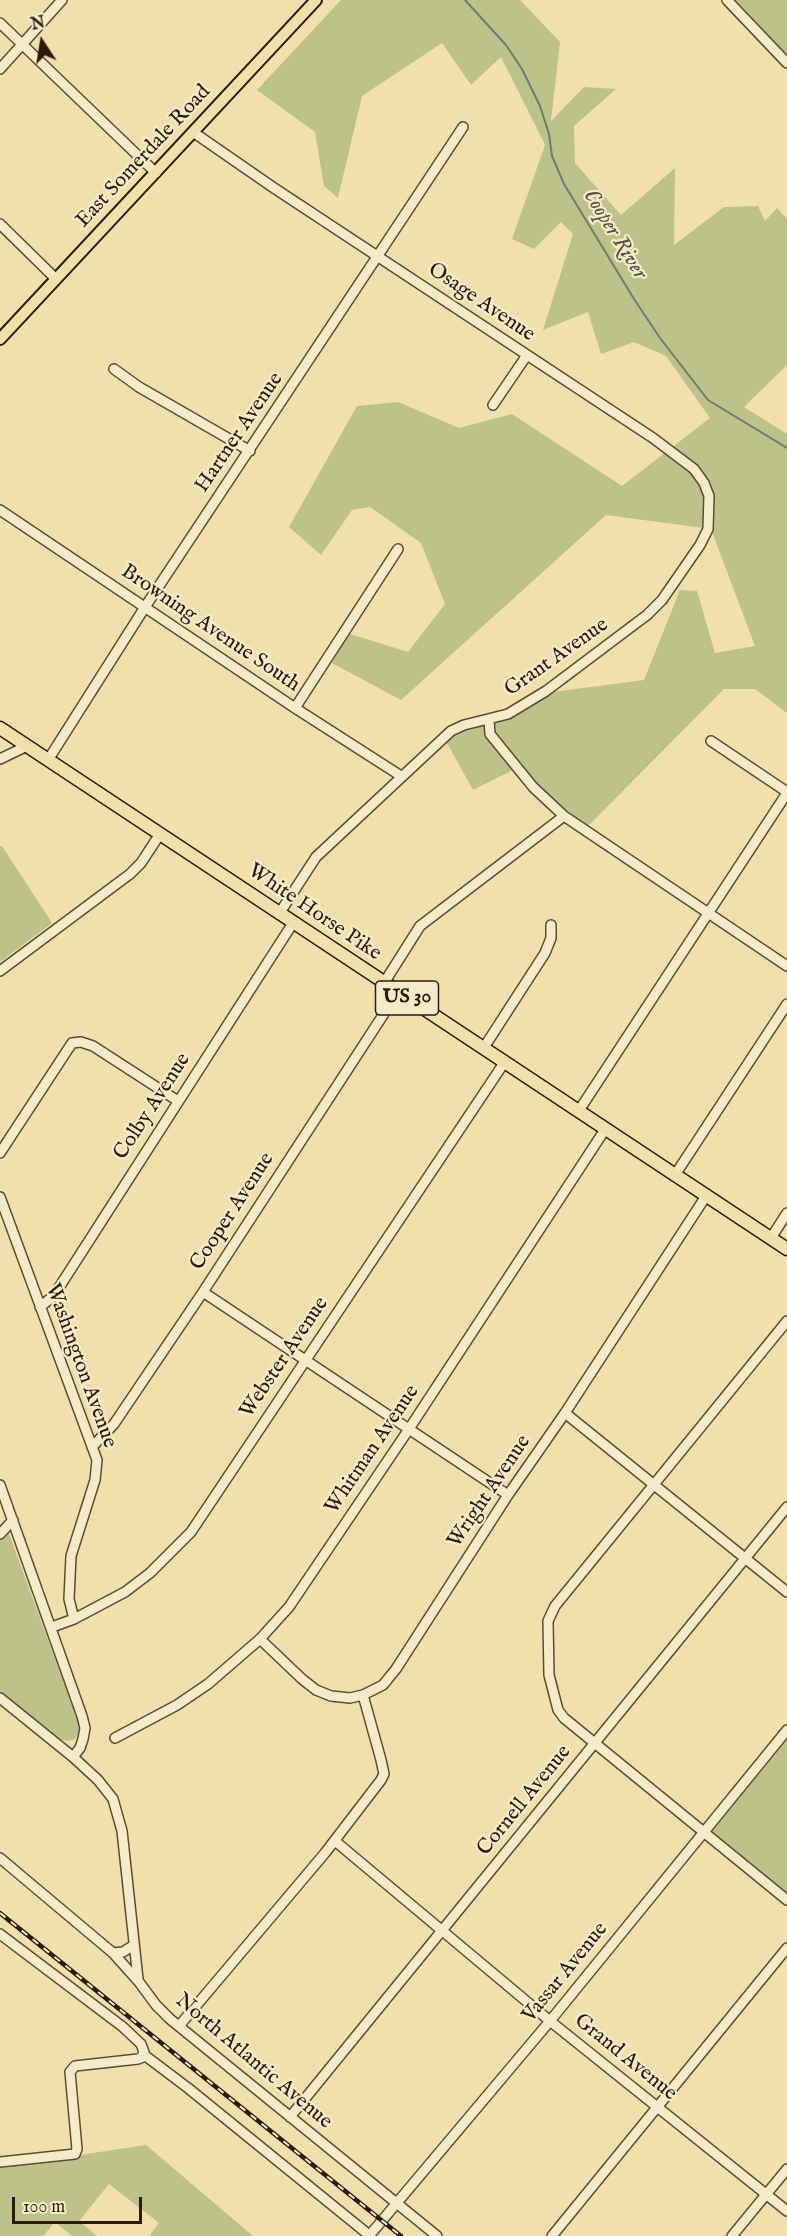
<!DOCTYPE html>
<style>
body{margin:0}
#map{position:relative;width:787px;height:2236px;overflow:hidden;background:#f1e0ac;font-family:"IM FELL English",serif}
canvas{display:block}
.north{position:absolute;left:12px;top:12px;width:60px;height:60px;-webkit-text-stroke:4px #f6ebc9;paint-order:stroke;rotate:348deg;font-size:16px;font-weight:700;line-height:24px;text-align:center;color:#2c1a0c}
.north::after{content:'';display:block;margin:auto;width:21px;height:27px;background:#2c1a0c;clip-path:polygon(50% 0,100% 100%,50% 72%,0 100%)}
.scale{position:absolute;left:12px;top:2197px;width:130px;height:27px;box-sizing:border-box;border:3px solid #2c1a0c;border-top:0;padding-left:8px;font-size:18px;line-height:21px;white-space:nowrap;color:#2c1a0c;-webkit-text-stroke:4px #f6ebc9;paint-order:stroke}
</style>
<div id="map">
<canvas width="787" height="2236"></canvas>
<div class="north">N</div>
<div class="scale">100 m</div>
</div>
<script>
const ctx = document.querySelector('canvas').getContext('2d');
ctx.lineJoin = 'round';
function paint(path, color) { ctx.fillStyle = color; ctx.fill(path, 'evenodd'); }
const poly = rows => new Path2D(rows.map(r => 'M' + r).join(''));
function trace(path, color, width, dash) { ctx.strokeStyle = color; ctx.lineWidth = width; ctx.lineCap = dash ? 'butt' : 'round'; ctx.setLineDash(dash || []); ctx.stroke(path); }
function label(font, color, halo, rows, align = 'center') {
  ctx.font = font + ' "IM FELL English",serif'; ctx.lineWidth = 4.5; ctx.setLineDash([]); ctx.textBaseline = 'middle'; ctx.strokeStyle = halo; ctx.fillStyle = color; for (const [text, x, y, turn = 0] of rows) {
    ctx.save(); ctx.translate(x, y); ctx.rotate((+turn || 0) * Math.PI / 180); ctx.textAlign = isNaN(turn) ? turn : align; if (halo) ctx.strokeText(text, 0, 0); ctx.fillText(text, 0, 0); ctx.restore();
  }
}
const green = poly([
 [341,0,520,0,560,42,551,121,584,87,616,89,574,126,575,163,621,215,675,168,674,245,724,207,758,206,765,221,777,208,787,219,787,365,744,407,787,434,787,713,755,689,724,689,587,827,517,768,473,790,442,734,545,693,644,680,680,590,697,591,715,653,755,646,711,529,606,515,401,700,332,663,347,633,408,652,445,604,421,543,370,507,352,510,321,555,289,527,357,406,398,402,459,428,512,414,622,486,710,418,666,356,634,342,601,354,588,312,543,330,573,234,561,222,534,249,512,239,545,145,501,57,471,85,442,43,362,96,338,198,324,186,315,132,257,90],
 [729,0,787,0,787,60],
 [0,846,2,846,52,923,0,962],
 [0,1530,9,1534,11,1539,79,1724,79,1733,75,1739,67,1741,58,1739,0,1691],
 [787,1730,787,1900,703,1833],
 [146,2145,253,2236,149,2236,159,2223,109,2184,79,2221,97,2236,72,2236,55,2222,43,2236,0,2236,0,2167]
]);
const stream = poly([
 [465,0,506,45,522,69,540,106,549,134,552,156,564,184,634,299,660,338,708,400,787,448]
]);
const minor = poly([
 [727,0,787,63],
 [0,23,156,173],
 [0,69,62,0],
 [193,132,274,188,653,438,694,469,704,483,709,496,708,529,700,545,662,600,647,615,546,691,508,714,464,725,451,731,316,857,279,914],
 [0,224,56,279],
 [114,369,139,387,250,451],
 [493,405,527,355],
 [0,510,295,708,401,776],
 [295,708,398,549],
 [489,720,490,734,533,787,564,816,787,966],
 [711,741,787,792],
 [0,759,27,746],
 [48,760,145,607,463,127],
 [0,971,130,874,141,863,160,834],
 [384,983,420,926,564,816],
 [483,1049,545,953,551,938,551,925],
 [578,1112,787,793],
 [0,1153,72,1043,81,1042,93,1046,178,1101],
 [675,1175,787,1004],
 [0,1197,97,1460,95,1480,71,1556,69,1599,74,1619],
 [771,1238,787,1213],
 [203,1292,508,1495],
 [40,1307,51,1298,60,1286,293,923],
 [787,1321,555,1606,548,1621,549,1675,558,1710,564,1718,787,1900],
 [565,1413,787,1592],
 [92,1447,114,1424,203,1292,398,992],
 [0,1485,82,1716,85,1728,83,1739,80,1748,73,1757],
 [0,1534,13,1520],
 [52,1627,74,1619,125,1592,150,1573,191,1532,504,1063],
 [260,1639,302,1679,316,1690,331,1696,350,1698,363,1695,383,1685,396,1669,508,1495,565,1413,706,1196],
 [0,1698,73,1757,98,1780,113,1799,122,1831,138,1979],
 [115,1738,177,1705,208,1684,260,1639,289,1607,409,1429,606,1128],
 [335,1841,550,2021,787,2211],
 [0,1858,113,1953,139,1982,156,2005,170,2019,437,2236],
 [0,1934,123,2027,141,2044,144,2052,143,2057,138,2059,75,2066,70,2072,77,2149,75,2154,0,2162],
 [113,1953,123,1952,134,1945],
 [179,2026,325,1853,381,1780,384,1774,381,1760,363,1695],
 [143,2054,188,2088,369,2235],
 [290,2117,787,1507],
 [369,2236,550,2021,787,1730],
 [552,2236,787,1948],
 [732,2236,787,2169]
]);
const major = poly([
 [0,339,316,0]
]);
const highway = poly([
 [0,728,787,1249]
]);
const rail = poly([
 [0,1913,401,2236]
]);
const shields = [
 [407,998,63]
];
const shieldNames = [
 ["US 30",407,998]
];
const streetNames = [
 ["East Somerdale Road",144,157,-47],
 ["Osage Avenue",481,303,34],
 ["Hartner Avenue",240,433,-56],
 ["Browning Avenue South",210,629,34],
 ["Grant Avenue",557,658,-35],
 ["White Horse Pike",314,913,34],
 ["Colby Avenue",153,1107,-57],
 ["Cooper Avenue",233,1212,-57],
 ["Webster Avenue",285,1358,-56],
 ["Washington Avenue",80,1366,70],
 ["Whitman Avenue",373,1450,-56],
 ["Wright Avenue",490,1492,-56],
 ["Cornell Avenue",525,1801,-51],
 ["Vassar Avenue",566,1973,-51],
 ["Grand Avenue",625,2058,39],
 ["North Atlantic Avenue",253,2062,40]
];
const waterNames = [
 ["Cooper River",614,235,58]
];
paint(green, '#bcc288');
trace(stream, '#707b71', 2);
trace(minor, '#5d4c34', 12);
trace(major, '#2c1a0c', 14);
trace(highway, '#2c1a0c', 15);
trace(minor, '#f6ebc9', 9);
trace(major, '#f1e0ac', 10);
trace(highway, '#f1e0ac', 12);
trace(rail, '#2c1a0c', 4.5);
trace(rail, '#f6ebc9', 2, [7]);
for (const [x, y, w] of shields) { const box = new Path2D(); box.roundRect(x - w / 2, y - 17, w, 34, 4.5); ctx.fillStyle = '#f6ebc9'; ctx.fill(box); trace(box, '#2c1a0c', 1.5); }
label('bold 20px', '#2c1a0c', null, shieldNames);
label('21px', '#2c1a0c', '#f6ebc9', streetNames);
label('italic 22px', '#545247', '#f6ebc9', waterNames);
</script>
